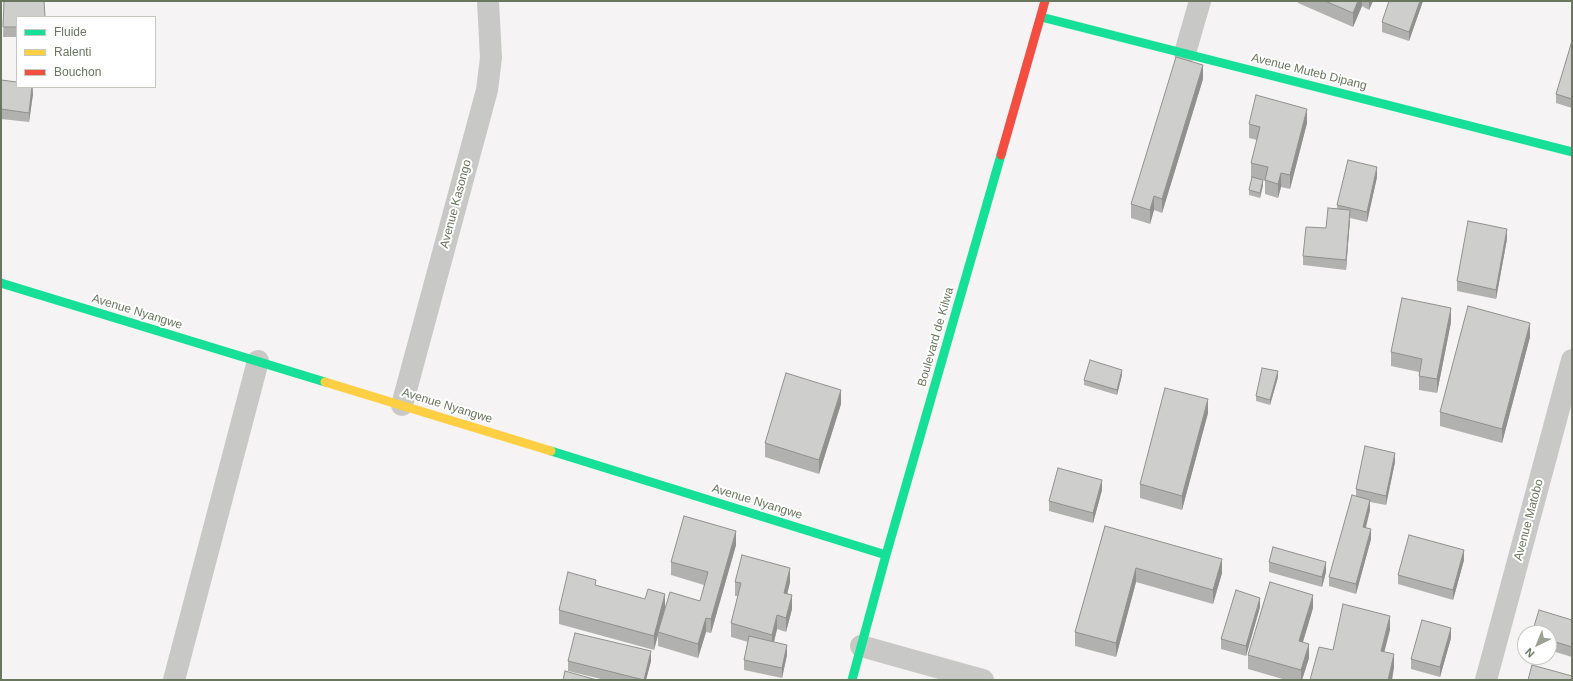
<!DOCTYPE html>
<style>
body{margin:0}
#map{position:relative;width:1573px;height:681px;overflow:hidden;background:#f5f3f4;font-family:Helvetica,sans-serif}
canvas{display:block}
.frame{position:absolute;inset:0;border:2px solid #69775e;pointer-events:none}
.legend{position:absolute;left:16px;top:16px;width:140px;height:72px;box-sizing:border-box;background:#fff;border:1px solid #c3c9bf;margin:0;padding:5px 7px;list-style:none;font-size:12px;color:#69775e}
.legend li{display:flex;align-items:center;gap:8px;height:20px}
.legend b{width:20px;border:1px solid #c3c9bf}
.north{position:absolute;left:1517px;top:625px;width:40px;height:40px;box-sizing:border-box;background:#fff;border:1px solid #c3c9bf;border-radius:50%;rotate:223deg;font-size:11px;font-weight:700;line-height:16px;text-align:center;color:#69775e}
.north::after{content:'';display:block;margin:auto;width:14px;height:18px;background:#9aa292;clip-path:polygon(50% 0,100% 100%,50% 72%,0 100%)}
</style>
<div id="map">
<canvas width="1573" height="681"></canvas>
<div class="frame"></div>
<ul class="legend">
<li><b style="height:5px;background:#16e098"></b>Fluide</li>
<li><b style="height:5px;background:#ffcf43"></b>Ralenti</li>
<li><b style="height:5px;background:#f24e42"></b>Bouchon</li>
</ul>
<div class="north">N</div>
</div>
<script>
const ctx = document.querySelector('canvas').getContext('2d');
ctx.lineJoin = 'round';
const poly = rows => new Path2D(rows.map(r => 'M' + r).join(''));
function trace(path, color, width, dash) { ctx.strokeStyle = color; ctx.lineWidth = width; ctx.lineCap = dash ? 'butt' : 'round'; ctx.setLineDash(dash || []); ctx.stroke(path); }
function paint(path, color) { ctx.fillStyle = color; ctx.fill(path, 'evenodd'); }
function label(font, color, halo, rows, align = 'center') {
  ctx.font = font + ' Helvetica,sans-serif'; ctx.lineWidth = 4; ctx.setLineDash([]); ctx.textBaseline = 'middle'; ctx.strokeStyle = halo; ctx.fillStyle = color; for (const [text, x, y, turn = 0] of rows) {
    ctx.save(); ctx.translate(x, y); ctx.rotate((+turn || 0) * Math.PI / 180); ctx.textAlign = isNaN(turn) ? turn : align; if (halo) ctx.strokeText(text, 0, 0); ctx.fillText(text, 0, 0); ctx.restore();
  }
}
const street = poly([
 [1185,53,1200,1],
 [402,405,487,90,491,58,488,1],
 [861,646,983,680],
 [174,680,258,361],
 [1486,680,1572,360]
]);
const fast = poly([
 [1041,17,1572,152],
 [1,283,325,382],
 [551,451,886,555],
 [852,680,886,555,1001,155]
]);
const slow = poly([
 [325,382,551,451]
]);
const jam = poly([
 [1001,155,1045,1]
]);
const wall = poly([
 [4,1,17,17,17,37,3,37],
 [1298,1,1373,1,1369,10,1362,6,1353,27,1298,3],
 [1423,1,1409,41,1382,32,1382,22],
 [1572,41,1572,108,1556,103,1556,94],
 [1203,79,1162,213,1154,210,1150,224,1131,218,1131,204],
 [1,80,33,87,33,94,29,122,1,119],
 [1572,114,1572,126,1571,125],
 [1307,123,1290,189,1281,187,1278,198,1265,194,1265,181,1263,180,1263,185,1260,198,1249,195,1249,190,1252,177,1251,177,1251,163,1257,140,1249,138,1249,124],
 [1377,177,1367,222,1350,218,1346,270,1303,265,1303,256,1326,228,1337,209,1337,205],
 [1507,239,1496,299,1457,291,1457,281],
 [1451,322,1437,393,1419,390,1419,372,1391,366,1391,352],
 [1530,337,1502,443,1440,426,1440,412],
 [1122,375,1117,395,1084,385,1084,380],
 [1278,377,1270,405,1256,401,1256,396],
 [841,404,819,474,765,457,765,443],
 [1208,413,1182,510,1140,498,1140,484],
 [1395,462,1386,505,1370,502,1370,510,1366,528,1371,539,1356,594,1329,586,1329,577,1356,496,1356,489],
 [1102,490,1093,523,1049,511,1049,501],
 [1105,526,1222,573,1213,604,1136,582,1116,657,1075,646,1075,632],
 [736,545,711,633,706,632,698,658,658,646,658,632,700,601,704,585,671,575,671,562],
 [1464,560,1453,600,1398,584,1398,575],
 [1269,562,1326,572,1322,587,1269,572],
 [735,582,790,582,787,594,792,609,786,632,777,629,774,642,787,655,782,678,744,670,744,660,748,642,731,637,731,623,738,596,735,596],
 [596,585,665,608,654,650,559,624,559,610],
 [1260,607,1246,656,1221,649,1221,639],
 [1313,608,1303,642,1309,658,1302,680,1286,680,1248,669,1248,655],
 [1572,620,1572,657,1549,650,1549,633],
 [1451,638,1440,677,1411,669,1411,659],
 [568,661,651,661,646,680,605,680,568,671]
]);
const shadedWall = poly([
 [1358,1,1362,1,1362,6,1353,27,1353,13],
 [1369,1,1373,1,1369,10],
 [1420,1,1423,1,1409,41,1409,32],
 [1203,65,1203,79,1162,213,1162,199],
 [32,87,33,94,29,122,29,113],
 [1307,109,1307,123,1290,189,1290,175],
 [1377,167,1377,177,1367,222,1367,212],
 [1281,173,1281,187,1278,198,1278,184],
 [1263,180,1263,185,1260,198,1260,193],
 [1154,196,1154,210,1150,224,1150,210],
 [1350,210,1350,220,1346,270,1346,260],
 [1507,229,1507,239,1496,299,1496,290],
 [1451,308,1451,322,1437,393,1437,379],
 [1530,323,1530,337,1502,443,1502,429],
 [1122,370,1122,375,1117,395,1117,390],
 [1278,371,1278,377,1270,405,1270,400],
 [841,390,841,404,819,474,819,460],
 [1208,399,1208,413,1182,510,1182,496],
 [1395,453,1395,462,1386,505,1386,496],
 [1102,480,1102,490,1093,523,1093,513],
 [1370,500,1370,510,1363,537,1363,527],
 [1371,529,1371,539,1356,594,1356,584],
 [736,531,736,545,711,633,711,619],
 [1464,550,1464,560,1453,600,1453,590],
 [1222,559,1222,573,1213,604,1213,590],
 [1326,562,1326,572,1322,587,1322,577],
 [790,568,790,582,784,607,784,593],
 [1136,568,1136,582,1116,657,1116,643],
 [665,594,665,608,654,650,654,636],
 [792,595,792,609,786,632,786,618],
 [1313,595,1313,608,1299,655,1299,641],
 [1260,598,1260,607,1246,656,1246,646],
 [777,615,777,629,772,649,772,635],
 [1390,616,1390,630,1381,665,1381,651],
 [706,618,706,632,698,658,698,644],
 [1451,628,1451,638,1440,677,1440,667],
 [1309,644,1309,658,1302,680,1301,680,1301,670],
 [787,645,787,655,782,678,782,668],
 [651,651,651,661,646,680,644,680],
 [1394,654,1394,668,1392,680,1388,680]
]);
const building = poly([
 [4,1,44,1,45,17,17,17,17,27,3,27,4,1],
 [1325,1,1358,1,1353,13,1325,1],
 [1389,1,1420,1,1409,32,1382,22,1389,1],
 [1572,41,1572,99,1556,94,1572,41],
 [1176,57,1203,65,1162,199,1154,196,1150,210,1131,204,1176,57],
 [1,80,17,82,17,87,32,87,29,113,1,109,1,80],
 [1256,95,1307,109,1290,175,1281,173,1278,184,1265,180,1268,167,1251,163,1260,127,1249,124,1256,95],
 [1348,160,1377,167,1367,212,1337,205,1348,160],
 [1252,177,1263,180,1260,193,1249,190,1252,177],
 [1328,208,1350,210,1346,260,1303,256,1306,227,1326,228,1328,208],
 [1468,221,1507,229,1496,290,1457,281,1468,221],
 [1402,298,1451,308,1437,379,1419,376,1422,359,1391,352,1402,298],
 [1468,306,1530,323,1502,429,1440,412,1468,306],
 [1090,360,1122,370,1117,390,1084,380,1090,360],
 [1262,368,1278,371,1270,400,1256,396,1262,368],
 [786,373,841,390,819,460,765,443,786,373],
 [1165,388,1208,399,1182,496,1140,484,1165,388],
 [1365,446,1395,453,1386,496,1356,489,1365,446],
 [1058,468,1102,480,1093,513,1049,501,1058,468],
 [1352,495,1370,500,1363,527,1371,529,1356,584,1329,577,1352,495],
 [684,516,736,531,711,619,706,618,698,644,658,632,670,592,700,601,708,572,671,562,684,516],
 [1105,526,1222,559,1213,590,1136,568,1116,643,1075,632,1105,526],
 [1409,535,1464,550,1453,590,1398,575,1409,535],
 [1273,547,1326,562,1322,577,1269,562,1273,547],
 [742,555,790,568,784,593,792,595,786,618,777,615,772,635,731,623,741,583,735,582,742,555],
 [568,572,596,580,595,585,645,599,648,589,665,594,654,636,559,610,568,572],
 [1270,582,1313,595,1299,641,1309,644,1301,670,1248,655,1270,582],
 [1236,590,1260,598,1246,646,1221,639,1236,590],
 [1343,604,1390,616,1381,651,1394,654,1388,680,1310,680,1319,647,1333,650,1343,604],
 [1539,610,1572,620,1572,647,1549,640,1549,633,1532,633,1539,610],
 [1422,620,1451,628,1440,667,1411,659,1422,620],
 [575,633,651,651,644,680,568,661,575,633],
 [749,636,787,645,782,668,744,660,749,636],
 [1532,665,1572,676,1572,680,1528,680,1532,665],
 [565,671,597,680,563,680,565,671]
]);
const streetNames = [
 ["Avenue Muteb Dipang",1309,72,14],
 ["Avenue Kasongo",456,204,-75],
 ["Avenue Nyangwe",137,312,17],
 ["Boulevard de Kilwa",936,337,-74],
 ["Avenue Nyangwe",447,406,17],
 ["Avenue Nyangwe",757,502,17],
 ["Avenue Matobo",1529,520,-75]
];
trace(street, '#c8c8c7', 22);
trace(fast, '#16e098', 9);
trace(slow, '#ffcf43', 9);
trace(jam, '#f24e42', 9);
paint(wall, '#b1b2af');
paint(shadedWall, '#90918f');
paint(building, '#cecfcc');
trace(building, '#90918f', 1);
label('12px', '#69775e', '#fff', streetNames);
</script>
